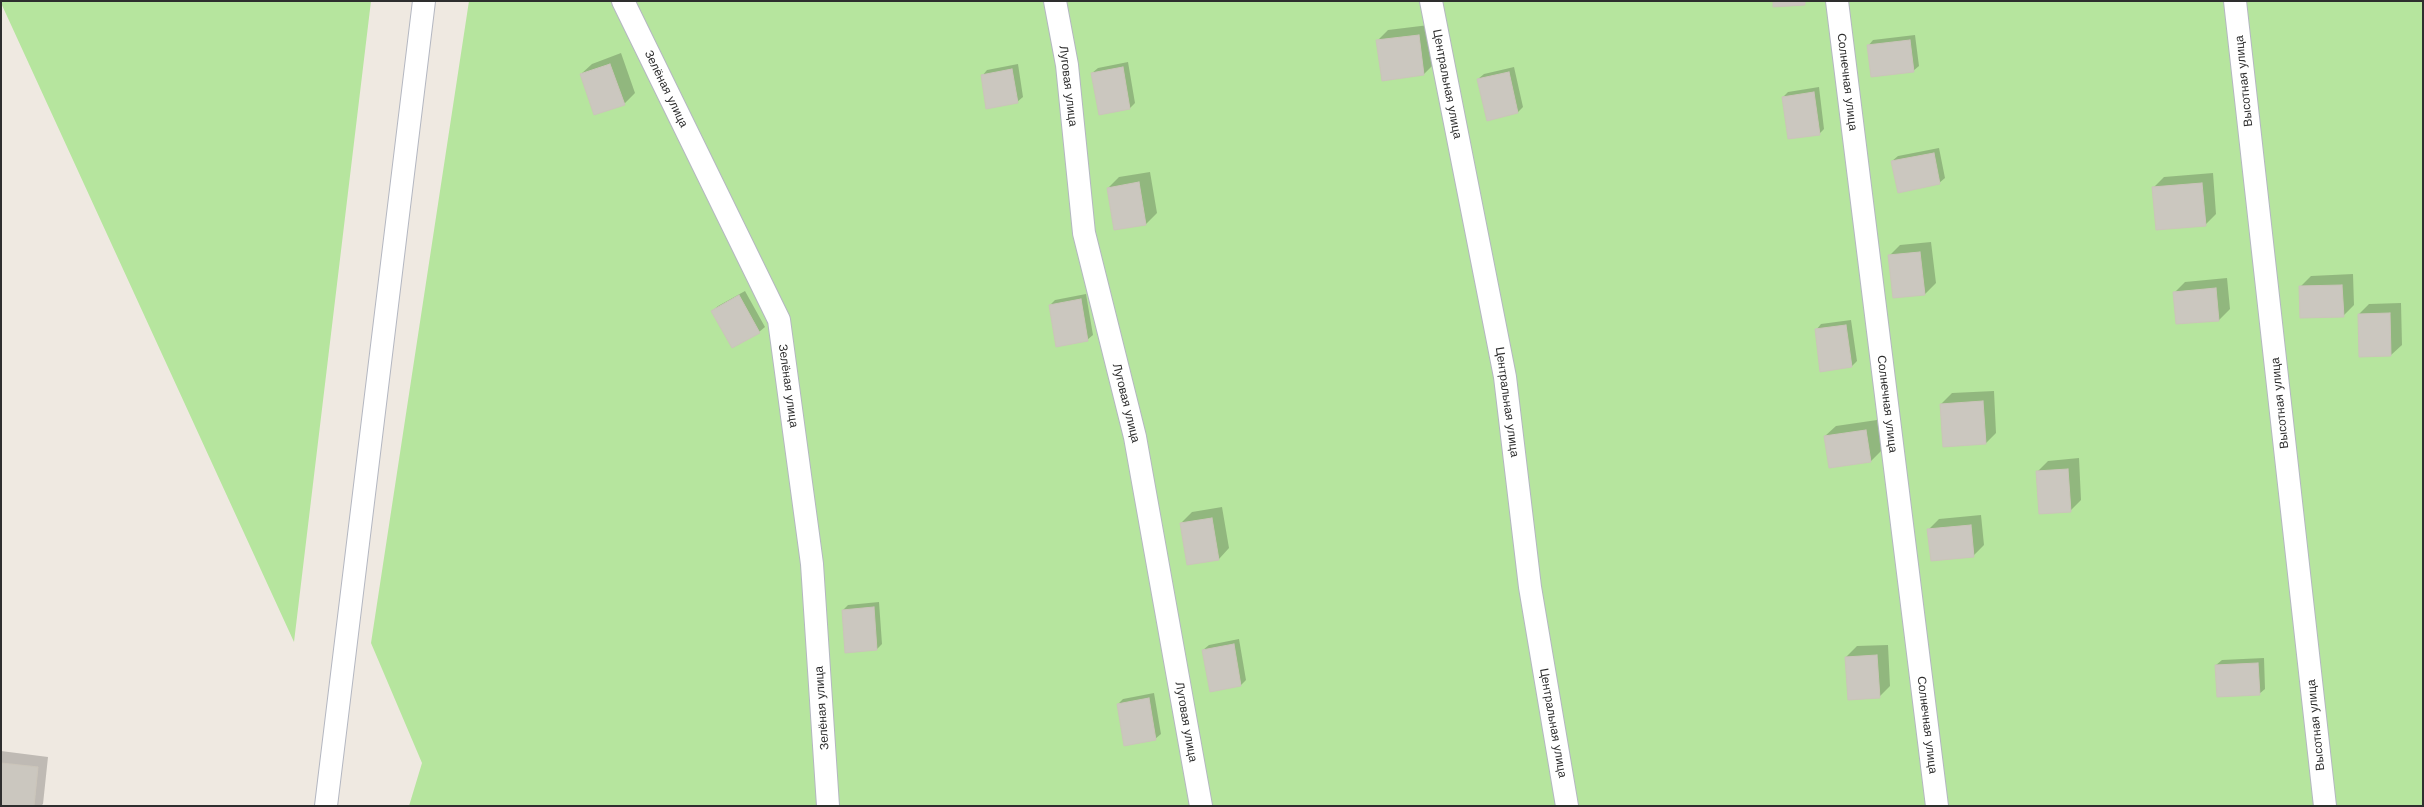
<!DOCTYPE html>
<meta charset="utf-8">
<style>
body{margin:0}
#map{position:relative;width:2424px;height:807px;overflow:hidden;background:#efe9e1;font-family:"Work Sans",sans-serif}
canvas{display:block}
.frame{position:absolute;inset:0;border:2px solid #2e2e2e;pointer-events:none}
</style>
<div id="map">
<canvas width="2424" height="807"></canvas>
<div class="frame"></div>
</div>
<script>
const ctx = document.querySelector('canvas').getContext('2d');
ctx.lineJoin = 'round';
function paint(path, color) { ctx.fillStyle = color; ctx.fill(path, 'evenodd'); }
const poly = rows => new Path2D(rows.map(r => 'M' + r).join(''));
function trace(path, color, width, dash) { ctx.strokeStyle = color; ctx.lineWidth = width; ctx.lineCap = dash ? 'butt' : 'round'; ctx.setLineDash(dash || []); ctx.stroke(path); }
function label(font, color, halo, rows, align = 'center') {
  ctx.font = font + ' "Work Sans",sans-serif'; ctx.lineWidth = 3.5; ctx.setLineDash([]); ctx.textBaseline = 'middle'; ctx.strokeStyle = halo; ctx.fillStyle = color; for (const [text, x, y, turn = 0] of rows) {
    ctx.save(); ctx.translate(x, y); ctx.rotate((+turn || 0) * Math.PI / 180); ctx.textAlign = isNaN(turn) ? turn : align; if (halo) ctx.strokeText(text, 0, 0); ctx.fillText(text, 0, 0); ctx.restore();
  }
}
const green = poly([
 [1,1,371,1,294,642,1,3],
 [469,1,2423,1,2423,806,409,806,422,763,371,643]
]);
const shadow = poly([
 [1429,25,1434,64,1423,75,1377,41,1388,30],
 [1915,35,1919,66,1913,71,1868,46,1873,40],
 [621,53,635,93,624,104,581,74,592,64],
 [1128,62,1135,103,1130,108,1092,73,1098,68],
 [1018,64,1023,97,1017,102,982,76,987,70],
 [1514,67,1523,107,1518,112,1478,79,1484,74],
 [1819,87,1824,129,1819,134,1783,97,1788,92],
 [1939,148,1945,178,1939,183,1892,161,1898,156],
 [1150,172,1157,213,1146,224,1115,229,1108,188,1119,177],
 [2213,173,2216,214,2205,225,2153,188,2164,177],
 [1931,242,1936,283,1925,294,1894,297,1889,256,1900,245],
 [2353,274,2354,305,2343,316,2300,287,2311,276],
 [2227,278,2230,309,2219,320,2174,293,2185,282],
 [745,291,765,327,759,332,712,311,718,306],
 [1086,294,1093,335,1087,340,1050,305,1055,300],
 [2401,303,2402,345,2391,355,2359,314,2369,304],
 [1851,320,1857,361,1852,366,1816,330,1821,324],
 [1994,391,1996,433,1986,443,1941,404,1952,393],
 [1877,420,1882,450,1871,461,1825,436,1836,426],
 [2079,458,2081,500,2070,511,2037,472,2048,461],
 [1222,507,1229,548,1219,559,1181,523,1192,512],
 [1981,515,1984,545,1973,556,1928,530,1939,519],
 [879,602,882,644,877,649,843,610,848,605],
 [1239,639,1246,680,1241,685,1203,650,1209,645],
 [1888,645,1890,686,1879,697,1846,657,1857,646],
 [2264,658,2265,689,2259,694,2216,665,2222,660],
 [1154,693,1161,734,1155,739,1118,704,1123,699],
 [1,751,48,757,43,804,41,806,1,806]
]);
const building = poly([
 [1773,1,1805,1,1805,5,1773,7,1773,1],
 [1419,35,1424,75,1382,81,1376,40,1419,35],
 [1910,40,1914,72,1871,77,1867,45,1910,40],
 [610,64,625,105,594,115,580,74,610,64],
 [1123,67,1130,109,1099,115,1091,73,1123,67],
 [1012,69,1018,103,986,109,981,75,1012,69],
 [1509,72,1518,113,1487,121,1477,79,1509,72],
 [1814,92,1820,135,1788,139,1782,97,1814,92],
 [1934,153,1940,184,1898,193,1891,161,1934,153],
 [1139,182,1146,225,1114,230,1107,188,1139,182],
 [2202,183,2206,226,2156,230,2152,187,2202,183],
 [1920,252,1925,295,1893,298,1888,255,1920,252],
 [2342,285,2344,317,2300,318,2299,286,2342,285],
 [2216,288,2219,321,2176,324,2173,292,2216,288],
 [739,295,760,333,732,348,711,311,739,295],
 [1081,299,1088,341,1056,347,1049,305,1081,299],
 [2390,313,2391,356,2359,357,2358,314,2390,313],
 [1846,325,1852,367,1820,372,1815,329,1846,325],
 [1983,401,1986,444,1943,447,1940,404,1983,401],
 [1866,430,1871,462,1829,468,1824,436,1866,430],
 [2068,469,2071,512,2039,514,2036,471,2068,469],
 [1212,518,1219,560,1187,565,1180,523,1212,518],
 [1971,525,1974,557,1931,561,1927,529,1971,525],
 [874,607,877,650,845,653,842,610,874,607],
 [1234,644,1241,686,1210,692,1202,650,1234,644],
 [1877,655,1880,698,1848,700,1845,657,1877,655],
 [2258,663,2260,695,2217,697,2215,665,2258,663],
 [1149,698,1156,740,1124,746,1117,704,1149,698],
 [1,763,38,767,34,806,1,806,1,763]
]);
const street = poly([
 [623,1,779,320,812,564,828,806],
 [1055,1,1067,65,1084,233,1135,437,1201,806],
 [1431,1,1505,377,1530,587,1567,806],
 [1837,1,1937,806],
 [2235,1,2325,806],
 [326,806,424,1]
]);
const streetNames = [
 ["Высотная улица",2244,81,-96],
 ["Солнечная улица",1847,82,83],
 ["Центральная улица",1447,84,79],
 ["Луговая улица",1068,86,83],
 ["Зелёная улица",666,89,64],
 ["Зелёная улица",788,386,82],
 ["Центральная улица",1507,402,82],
 ["Луговая улица",1126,403,76],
 ["Высотная улица",2280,403,-96],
 ["Солнечная улица",1887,404,83],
 ["Зелёная улица",822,708,-94],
 ["Луговая улица",1186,722,80],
 ["Центральная улица",1553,723,80],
 ["Солнечная улица",1927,725,83],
 ["Высотная улица",2316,725,-96]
];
paint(green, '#b6e59e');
paint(shadow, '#0003');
paint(building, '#cbc7bf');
trace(building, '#cbc5ba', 1);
trace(street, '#b4b7c1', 24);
trace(street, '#fff', 22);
label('12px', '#2e2e2e', '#fff', streetNames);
</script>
